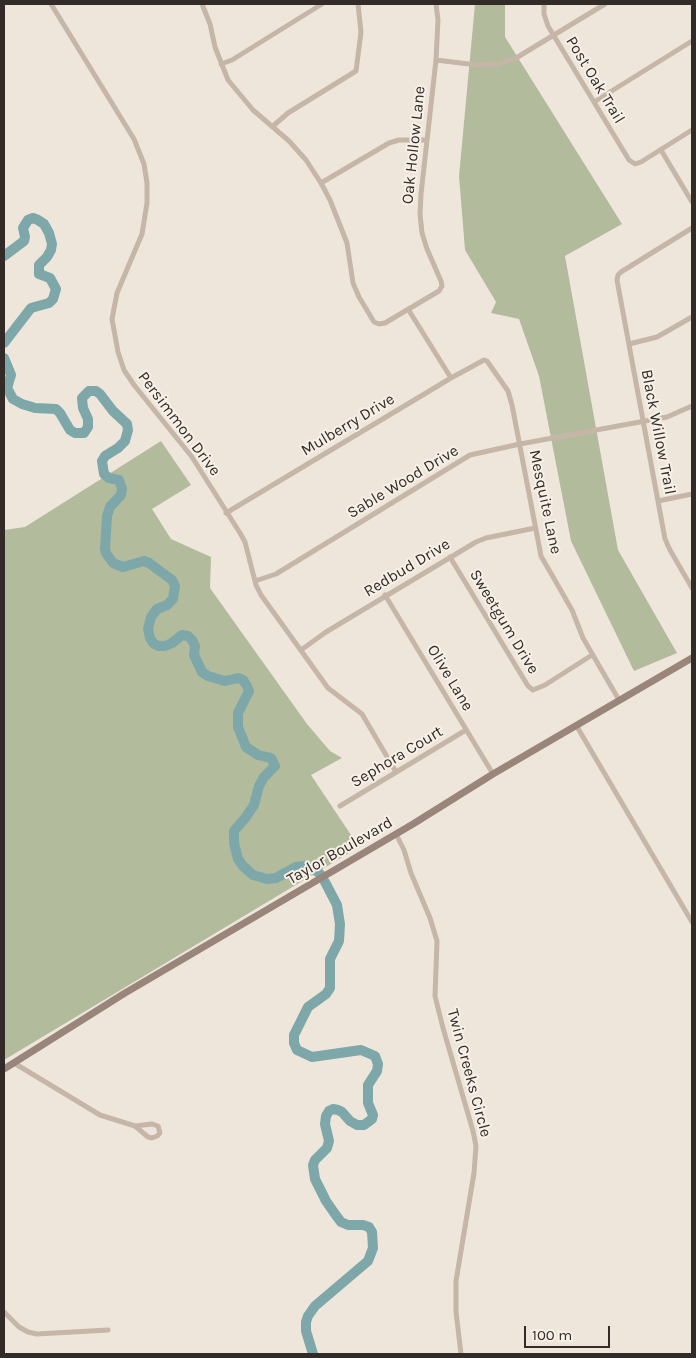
<!DOCTYPE html>
<style>
body{margin:0}
#map{position:relative;width:696px;height:1358px;overflow:hidden;background:#efe6db;font-family:Karla,sans-serif}
canvas{display:block}
.frame{position:absolute;inset:0;border:5px solid #332b28;pointer-events:none}
.scale{position:absolute;left:524px;top:1326px;width:86px;height:22px;box-sizing:border-box;border:2px solid #332b28;border-top:0;padding-left:6px;font-size:15px;line-height:18px;white-space:nowrap;color:#332b28;-webkit-text-stroke:4px #f7f0e7;paint-order:stroke}
</style>
<div id="map">
<canvas width="696" height="1358"></canvas>
<div class="frame"></div>
<div class="scale">100 m</div>
</div>
<script>
const ctx = document.querySelector('canvas').getContext('2d');
ctx.lineJoin = 'round';
function paint(path, color) { ctx.fillStyle = color; ctx.fill(path, 'evenodd'); }
const poly = rows => new Path2D(rows.map(r => 'M' + r).join(''));
function trace(path, color, width, dash) { ctx.strokeStyle = color; ctx.lineWidth = width; ctx.lineCap = dash ? 'butt' : 'round'; ctx.setLineDash(dash || []); ctx.stroke(path); }
function label(font, color, halo, rows, align = 'center') {
  ctx.font = font + ' Karla,sans-serif'; ctx.lineWidth = 4; ctx.setLineDash([]); ctx.textBaseline = 'middle'; ctx.strokeStyle = halo; ctx.fillStyle = color; for (const [text, x, y, turn = 0] of rows) {
    ctx.save(); ctx.translate(x, y); ctx.rotate((+turn || 0) * Math.PI / 180); ctx.textAlign = isNaN(turn) ? turn : align; if (halo) ctx.strokeText(text, 0, 0); ctx.fillText(text, 0, 0); ctx.restore();
  }
}
const green = poly([
 [475,4,505,4,505,37,622,224,565,256,618,550,677,653,634,671,571,541,539,376,519,319,491,313,496,302,465,250,459,176],
 [161,441,191,485,152,509,171,539,211,557,210,588,307,724,330,751,342,758,311,775,359,847,4,1060,4,530,25,527]
]);
const river = poly([
 [4,256,24,241,25,237,23,228,28,220,33,218,38,220,44,224,49,233,52,244,51,250,47,257,39,265,39,274,50,278,56,289,53,299,49,303,31,308,4,343],
 [4,358,11,375,7,388,13,399,22,404,35,408,56,409,60,413,70,430,75,433,84,433,88,427,88,419,83,408,82,398,89,391,96,391,100,394,113,411,127,424,128,430,125,441,118,448,105,456,102,461,104,474,109,478,119,480,122,489,121,495,110,507,107,516,105,549,106,553,113,563,123,567,144,561,149,563,172,580,175,586,173,599,167,605,157,609,151,617,148,629,150,638,153,643,158,646,165,646,172,643,182,635,188,636,192,640,195,646,194,655,202,672,208,676,225,681,238,678,243,680,247,686,249,691,238,713,238,727,246,747,258,755,271,758,275,766,264,777,259,786,254,805,246,817,234,831,234,843,238,859,243,866,253,875,267,879,276,878,296,867,305,866,318,872,321,875],
 [313,1354,306,1331,306,1322,308,1316,315,1306,368,1261,373,1248,372,1232,369,1227,363,1225,348,1225,341,1222,335,1214,326,1201,315,1179,313,1165,315,1160,327,1148,329,1141,325,1124,326,1116,329,1111,333,1109,338,1110,342,1112,350,1121,357,1125,364,1125,372,1119,373,1115,368,1103,368,1085,377,1071,378,1064,375,1056,361,1050,312,1057,297,1050,294,1043,294,1035,308,1007,326,994,330,988,330,959,339,941,340,924,337,905,325,882]
]);
const street = poly([
 [51,4,134,139,144,164,147,183,147,203,142,234,117,293,112,319,118,352,124,370,134,385,192,457,240,533,245,542,256,585,261,595,328,688,362,714,396,772],
 [202,4,210,24,215,47,228,80,253,110,289,141,306,160,321,183,330,200,347,243,353,283,359,297,374,322,379,324,385,323,439,291,442,286,441,281,427,249,422,233,420,214,421,194,436,60,438,20,436,4],
 [544,4,544,14,548,26,629,160,635,164,641,162,692,130],
 [436,60,477,65,498,64,516,58,605,4],
 [221,64,232,60,322,4],
 [594,102,692,41],
 [273,126,288,113,356,71,361,32,358,4],
 [661,150,692,202],
 [321,183,389,143,399,140,427,140],
 [692,228,621,272,618,275,617,280,665,539,670,550,692,588],
 [408,309,451,378],
 [629,344,657,337,692,317],
 [658,501,692,494],
 [226,513,451,378,484,360,487,361,508,391,512,405,541,556,572,610,583,638,619,700],
 [450,557,528,686,533,690,545,685,592,655],
 [255,581,276,574,470,455,520,444,667,417,692,406],
 [385,595,493,774],
 [301,650,326,632,476,542,486,538,535,528],
 [576,725,692,922],
 [340,806,466,730],
 [396,834,404,850,411,873,430,918,437,941,435,996,443,1028,473,1131,476,1146,474,1173,456,1281,456,1312,461,1354],
 [14,1063,100,1115,135,1126],
 [152,1124,158,1126,160,1133,157,1136,152,1138,148,1137,135,1126,152,1124],
 [4,1312,19,1327,28,1332,37,1334,108,1330]
]);
const secondary = poly([
 [4,1069,125,993,413,824,493,774,692,658]
]);
const streetNames = [
 ["Post Oak Trail",595,80,59],
 ["Oak Hollow Lane",414,145,-84],
 ["Persimmon Drive",179,424,53],
 ["Mulberry Drive",348,425,-31],
 ["Black Willow Trail",658,432,79],
 ["Sable Wood Drive",403,482,-31],
 ["Mesquite Lane",545,502,78],
 ["Redbud Drive",407,568,-31],
 ["Sweetgum Drive",504,622,59],
 ["Olive Lane",450,678,59],
 ["Sephora Court",397,757,-31],
 ["Taylor Boulevard",340,851,-30],
 ["Twin Creeks Circle",469,1073,75]
];
paint(green, '#b2bc9d');
trace(river, '#7da7a9', 10);
trace(street, '#c6b6a8', 5);
trace(secondary, '#99857a', 7);
label('16px', '#332b28', '#f7f0e7', streetNames);
</script>
